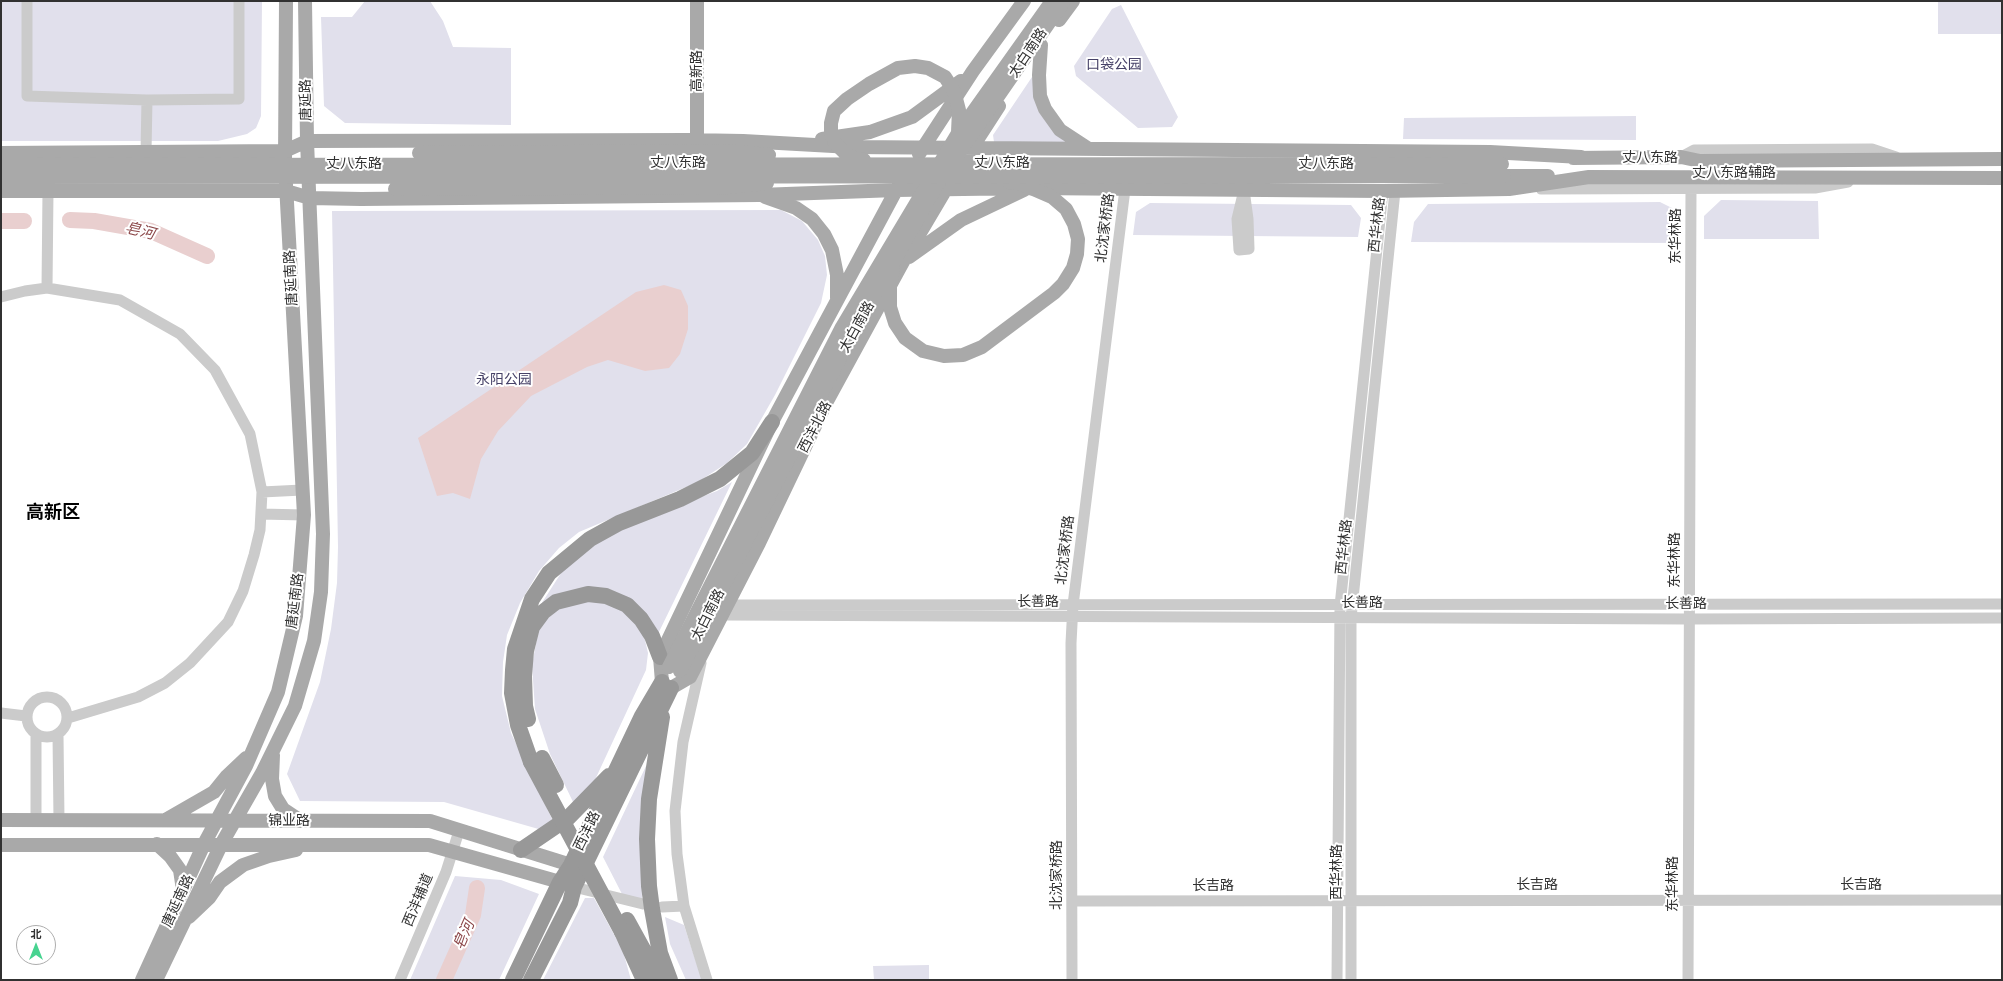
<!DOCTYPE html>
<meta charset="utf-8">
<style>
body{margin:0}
#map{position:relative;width:2003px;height:981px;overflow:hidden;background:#fff;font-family:Mulish,"Noto Sans SC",sans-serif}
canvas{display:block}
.frame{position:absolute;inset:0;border:2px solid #313131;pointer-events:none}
.north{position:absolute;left:16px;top:925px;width:40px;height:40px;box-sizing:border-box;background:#fff;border:1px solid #adadad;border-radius:50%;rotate:0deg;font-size:11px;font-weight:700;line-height:16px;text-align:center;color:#313131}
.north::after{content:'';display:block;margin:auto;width:14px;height:18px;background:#47d390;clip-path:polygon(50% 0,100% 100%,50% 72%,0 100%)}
</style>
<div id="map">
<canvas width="2003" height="981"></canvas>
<div class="frame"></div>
<div class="north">北</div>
</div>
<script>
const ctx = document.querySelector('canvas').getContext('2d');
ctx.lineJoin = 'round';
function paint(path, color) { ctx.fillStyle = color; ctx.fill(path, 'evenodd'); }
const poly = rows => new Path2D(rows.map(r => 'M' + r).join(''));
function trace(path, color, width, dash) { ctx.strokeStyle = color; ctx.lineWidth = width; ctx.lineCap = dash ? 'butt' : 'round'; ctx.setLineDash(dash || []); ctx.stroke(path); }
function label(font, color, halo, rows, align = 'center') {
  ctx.font = font + ' Mulish,"Noto Sans SC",sans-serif'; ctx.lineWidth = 4; ctx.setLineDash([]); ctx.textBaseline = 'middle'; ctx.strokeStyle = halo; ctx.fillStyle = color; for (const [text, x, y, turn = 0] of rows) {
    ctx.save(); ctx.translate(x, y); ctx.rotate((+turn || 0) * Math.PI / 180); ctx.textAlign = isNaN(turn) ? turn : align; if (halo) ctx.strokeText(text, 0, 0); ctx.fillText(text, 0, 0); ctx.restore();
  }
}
const green = poly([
 [1,1,262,1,261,116,256,128,247,134,218,141,1,141],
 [365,1,430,1,443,21,453,47,511,48,511,125,345,123,324,106,321,17,352,17],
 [1938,1,2002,1,2002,34,1938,34],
 [1121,5,1178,117,1172,127,1138,128,1076,76,1074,66,1112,9],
 [1032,77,1068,143,994,142,993,135],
 [1636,116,1636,140,1403,139,1404,118],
 [1721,200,1818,201,1819,239,1704,239,1704,216],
 [1660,202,1672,208,1676,214,1678,220,1677,243,1411,242,1414,222,1428,204],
 [1150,203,1351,205,1361,218,1358,237,1133,235,1136,212],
 [781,210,802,221,818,240,825,256,827,275,821,303,775,395,747,444,727,463,698,482,579,532,559,548,539,571,520,603,507,635,503,662,502,696,511,733,553,821,542,830,444,802,300,801,287,774,320,682,331,629,337,583,338,547,332,211],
 [732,482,656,638,614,595,536,612,563,570,593,541,674,507,717,491],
 [597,599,618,607,635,619,644,636,648,653,646,670,594,782,574,804,550,754,535,709,532,665,539,627,554,610],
 [646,766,641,842,642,899,622,894,603,857],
 [455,876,501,880,539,894,499,980,410,980],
 [585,898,594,898,623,951,631,980,543,980],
 [665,917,684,925,702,980,686,980,670,944],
 [929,965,929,980,874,980,873,966]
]);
const water = poly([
 [664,285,681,290,688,306,688,329,680,354,669,368,645,371,608,360,587,367,531,396,498,431,481,459,470,499,453,493,437,496,418,438,636,292]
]);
const river = poly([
 [70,220,94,221,151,231,207,256],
 [1,221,24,221],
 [444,980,473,915,477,888]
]);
const minor = poly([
 [27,1,27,96,147,100],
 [146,153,147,100,239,99,239,1],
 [1681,157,1694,150,1872,149,1896,157],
 [1541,189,1815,188,1848,182],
 [1244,190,1248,219,1249,249,1239,250,1237,219,1244,190],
 [47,288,48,191],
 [1,297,25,291,47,288,120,300,180,334,215,370,250,434,262,492,260,530,254,555,243,591,228,622,190,663,165,683,138,697,68,718],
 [262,492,302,490],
 [261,514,304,515],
 [727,605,2002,604],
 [722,615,1689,619,2002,618],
 [701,663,683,742,675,811,677,854,684,906,707,980],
 '27 717a20 20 0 1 1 40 0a20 20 0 1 1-40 0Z',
 [1,713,26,716],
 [58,735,59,820],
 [36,820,36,735],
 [574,887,643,904],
 [1072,901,2002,900],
 [662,907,684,906],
 [400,980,446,872,459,831],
 [1072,980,1071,643,1073,605,1126,181],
 [1337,980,1340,606,1383,191],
 [1351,980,1351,618,1395,191],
 [1688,980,1691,189]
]);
const major = poly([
 [697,1,697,141],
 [1059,20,1073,1],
 [1041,45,1039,75,1040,96,1045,109,1060,130,1089,149],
 [822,139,870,132,912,117,961,81],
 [1,153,285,151,307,141,688,140,743,141,851,147,1490,152,1581,157],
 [919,154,973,71,1024,1],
 [968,154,999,106],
 [1573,158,1681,157,1700,161,2002,159],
 [285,159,286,1],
 [1504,176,1548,176],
 [1,191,286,191,310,198,361,199,759,195,896,190,1030,188,1383,191,1509,189,1589,177,2002,178],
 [765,197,796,208,812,219,824,234,832,250,837,275,837,298],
 [909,257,961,220,1024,190],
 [662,682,660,657,772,422,900,183],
 [671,688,690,677,759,543,826,403,904,260,949,184],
 [273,755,272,779,275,796,283,809,301,821],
 [167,819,214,792,227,776,246,758],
 [1,820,430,821,571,865],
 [157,844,170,856,180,870,183,890],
 [1,845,429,845,560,882],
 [189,917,209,898,220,882,243,865,269,856,296,850],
 [142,980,204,844,246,766,278,692,296,616,304,515,286,184],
 [156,980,222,843,262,773,295,706,314,641,321,592,323,534,307,141,305,1]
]);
const highway = poly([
 [662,717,649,799,647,839,649,886,652,909,660,953,670,980],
 [528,719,525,706,524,676,526,651,532,627,543,612,556,602,588,594,606,596,627,605,641,619,652,636,660,657],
 [531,762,518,725,512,693,513,670,515,649,532,599,549,573,590,539,619,523,680,499,720,479,752,453,772,422],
 [521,850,568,818,609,776],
 [627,920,660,980],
 [622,932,644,980],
 [513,980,560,882,571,865,642,716,662,682],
 [531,980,570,903,574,887,671,688]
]);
const majorBridge = poly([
 [419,153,727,151,769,155],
 [864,160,856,159,844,152,835,143,831,133,831,123,834,111,847,99,869,84,898,68,915,66,928,68,945,77,954,91,959,110,958,132],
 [1,165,1502,164],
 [1,177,1504,176],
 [395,189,729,187,767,183],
 [893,270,890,286,890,307,895,323,905,338,923,351,944,356,963,355,982,347,1054,293,1063,284,1073,268,1077,254,1078,239,1074,224,1066,209,1052,197,1022,184,1009,182],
 [669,667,842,327,958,133,1052,1],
 [680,671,845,348,938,183,1064,1]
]);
const highwayBridge = poly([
 [542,758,556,785],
 [531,762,622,932]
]);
const streetNames = [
 ["太白南路",1028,53,-56],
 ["高新路",697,71,-90],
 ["唐延路",306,100,-91],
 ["丈八东路",1650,158],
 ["丈八东路",678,163],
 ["丈八东路",1002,163],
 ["丈八东路",354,164],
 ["丈八东路",1326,164],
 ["丈八东路辅路",1734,173],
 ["西华林路",1377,225,-84],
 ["北沈家桥路",1105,228,-83],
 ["东华林路",1676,236,-90],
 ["唐延南路",291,278,-93],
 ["太白南路",857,327,-61],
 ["西沣北路",815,427,-63],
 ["西华林路",1344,547,-84],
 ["北沈家桥路",1065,550,-83],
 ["东华林路",1675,560,-90],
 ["唐延南路",295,601,-83],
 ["长善路",1038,602],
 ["长善路",1362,603],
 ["长善路",1686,604],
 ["太白南路",708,615,-63],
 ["锦业路",289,821],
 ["西沣路",587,831,-64],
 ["西华林路",1337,872,-90],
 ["北沈家桥路",1057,875,-90],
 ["东华林路",1673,884,-90],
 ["长吉路",1537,885],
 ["长吉路",1861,885],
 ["长吉路",1213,886],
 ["西沣辅道",418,900,-67],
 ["唐延南路",178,901,-65]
];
const parkNames = [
 ["口袋公园",1114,65],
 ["永阳公园",504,380]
];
const waterNames = [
 ["皂河",140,231,14],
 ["皂河",464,935,-66]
];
const districtNames = [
 ["高新区",53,513]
];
paint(green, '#e1e0ec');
paint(water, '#e9cfcf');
trace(river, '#e9cfcf', 16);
trace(minor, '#cbcbcb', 11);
trace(major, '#a9a9a9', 14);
trace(highway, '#989898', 16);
trace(majorBridge, '#a9a9a9', 14);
trace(highwayBridge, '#989898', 16);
label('14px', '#313131', '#fff', streetNames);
label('14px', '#474268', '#fff', parkNames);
label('italic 15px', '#8b4648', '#fff', waterNames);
label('bold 18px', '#000', '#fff', districtNames);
</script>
